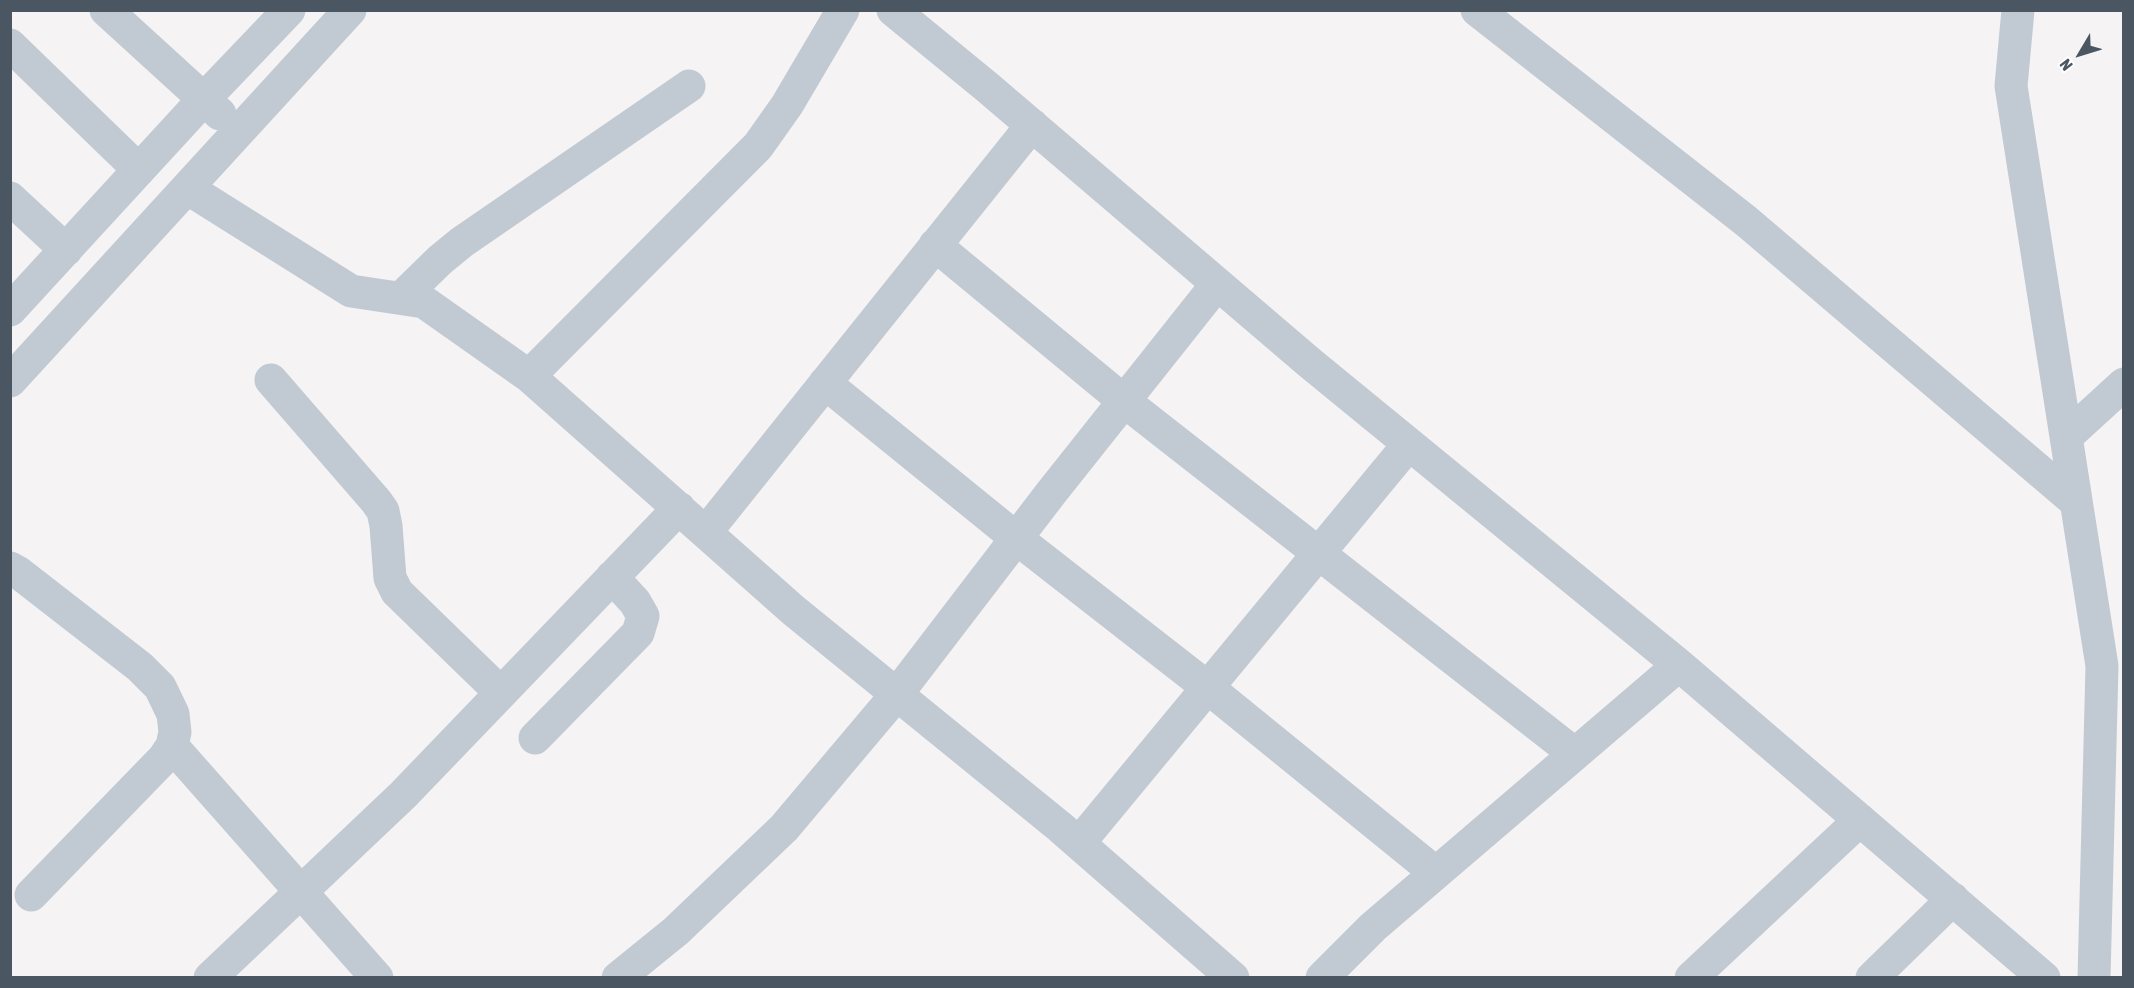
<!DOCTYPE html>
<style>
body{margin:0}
#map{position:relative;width:2134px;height:988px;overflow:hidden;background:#f5f3f3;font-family:"Asap Condensed",sans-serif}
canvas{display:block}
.frame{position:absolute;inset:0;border:12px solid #4a5661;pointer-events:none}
.north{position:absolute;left:2050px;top:24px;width:60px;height:60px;-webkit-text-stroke:4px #fff;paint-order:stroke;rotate:232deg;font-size:16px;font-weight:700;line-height:24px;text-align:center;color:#4a5661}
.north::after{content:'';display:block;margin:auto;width:21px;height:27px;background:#4a5661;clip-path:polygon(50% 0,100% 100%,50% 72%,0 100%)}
</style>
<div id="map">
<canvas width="2134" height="988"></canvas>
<div class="frame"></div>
<div class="north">N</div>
</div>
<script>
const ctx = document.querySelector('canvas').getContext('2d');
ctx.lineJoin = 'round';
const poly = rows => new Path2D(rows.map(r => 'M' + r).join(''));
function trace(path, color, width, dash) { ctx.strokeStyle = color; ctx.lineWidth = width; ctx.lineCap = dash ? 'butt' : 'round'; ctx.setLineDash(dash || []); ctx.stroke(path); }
const minor = poly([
 [106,10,220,114],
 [893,10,987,87,1310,363,1679,665,2044,978],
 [1477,10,1746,221,2076,502],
 [2018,10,2011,86,2102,666,2094,978],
 [10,45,139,170],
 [187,188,351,291,424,302,529,376,793,610,1060,827,1233,978],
 [10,198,66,250],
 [935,245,1124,401,1575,754],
 [401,298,440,260,462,242,689,86],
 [10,310,204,99,289,10],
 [529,376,758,146,787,105,843,10],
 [271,380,376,501,383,511,386,526,390,578,397,592,501,693],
 [10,381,350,10],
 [825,383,1016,538,1207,687,1436,873],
 [2066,437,2124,384],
 [706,532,1032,125],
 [10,568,19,573,140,667,160,687,173,714,175,732,172,746,164,758,31,895],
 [535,738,638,633,643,616,635,602,612,577],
 [172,746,377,978],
 [1079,843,1409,444],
 [210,978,403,795,679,508],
 [618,978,676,931,784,828,897,694,1051,493,1217,284],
 [1322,978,1373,927,1679,665],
 [1691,978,1860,820],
 [1872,978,1953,899]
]);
trace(minor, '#c1cad2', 33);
</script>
